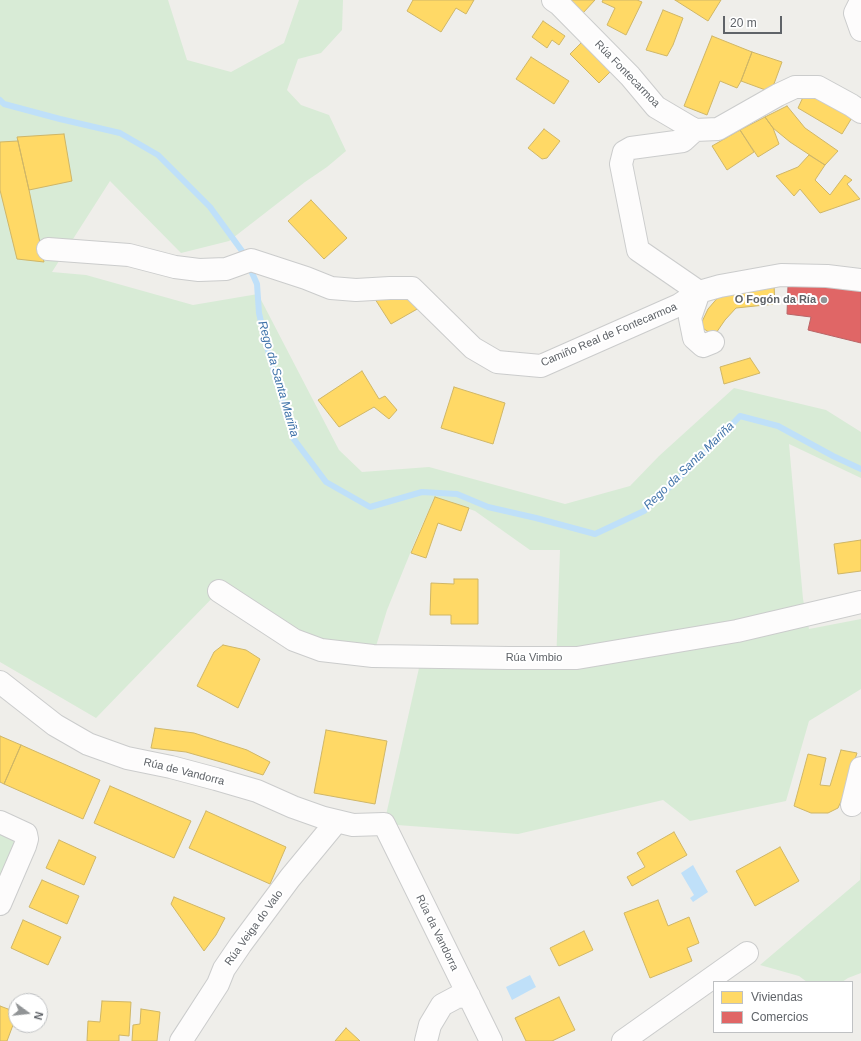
<!DOCTYPE html>
<meta charset="utf-8">
<style>
body{margin:0}
#map{position:relative;width:861px;height:1041px;overflow:hidden;background:#efeeea;font-family:Arial,sans-serif}
canvas{display:block}
.legend{position:absolute;left:713px;top:981px;width:140px;height:52px;box-sizing:border-box;background:#fff;border:1px solid #bfc1c3;margin:0;padding:5px 7px;list-style:none;font-size:12px;color:#5f6368}
.legend li{display:flex;align-items:center;gap:8px;height:20px}
.legend b{width:20px;border:1px solid #bfc1c3}
.north{position:absolute;left:8px;top:993px;width:40px;height:40px;box-sizing:border-box;background:#fff;border:1px solid #bfc1c3;border-radius:50%;rotate:105deg;font-size:11px;font-weight:700;line-height:16px;text-align:center;color:#5f6368}
.north::after{content:'';display:block;margin:auto;width:14px;height:18px;background:#919496;clip-path:polygon(50% 0,100% 100%,50% 72%,0 100%)}
.scale{position:absolute;left:723px;top:16px;width:59px;height:18px;box-sizing:border-box;border:2px solid #5f6368;border-top:0;padding-left:5px;font-size:12px;line-height:14px;white-space:nowrap;color:#5f6368;-webkit-text-stroke:3px #fff;paint-order:stroke}
</style>
<div id="map">
<canvas width="861" height="1041"></canvas>
<ul class="legend">
<li><b style="height:11px;background:#ffd966"></b>Viviendas</li>
<li><b style="height:11px;background:#e06666"></b>Comercios</li>
</ul>
<div class="north">N</div>
<div class="scale">20 m</div>
</div>
<script>
const ctx = document.querySelector('canvas').getContext('2d');
ctx.lineJoin = 'round';
function paint(path, color) { ctx.fillStyle = color; ctx.fill(path, 'evenodd'); }
const poly = rows => new Path2D(rows.map(r => 'M' + r).join(''));
function trace(path, color, width, dash) { ctx.strokeStyle = color; ctx.lineWidth = width; ctx.lineCap = dash ? 'butt' : 'round'; ctx.setLineDash(dash || []); ctx.stroke(path); }
function label(font, color, halo, rows, align = 'center') {
  ctx.font = font + ' Arial,sans-serif'; ctx.lineWidth = 4; ctx.setLineDash([]); ctx.textBaseline = 'middle'; ctx.strokeStyle = halo; ctx.fillStyle = color; for (const [text, x, y, turn = 0] of rows) {
    ctx.save(); ctx.translate(x, y); ctx.rotate((+turn || 0) * Math.PI / 180); ctx.textAlign = isNaN(turn) ? turn : align; if (halo) ctx.strokeText(text, 0, 0); ctx.fillText(text, 0, 0); ctx.restore();
  }
}
const green = poly([
 [0,0,168,0,187,60,231,72,284,43,299,0,343,0,342,30,321,53,298,59,287,90,301,105,329,115,346,151,327,167,305,182,229,241,181,253,110,181,52,272,86,275,193,305,258,294,339,450,362,472,429,467,565,504,630,486,659,456,734,388,826,410,861,432,861,478,789,444,803,599,809,629,861,619,861,689,809,721,786,801,690,821,663,800,518,834,384,824,419,668,556,665,560,550,530,550,475,511,435,497,418,534,387,610,373,656,321,650,219,591,96,718,0,662],
 [0,823,26,834,0,897],
 [861,845,861,973,848,978,842,982,807,982,799,976,760,965,860,880]
]);
const water = poly([
 [693,865,708,892,693,902,690,898,694,895,681,873],
 [530,975,536,987,512,1000,506,987]
]);
const homes = poly([
 [413,0,474,0,466,14,456,8,441,32,407,11,413,0],
 [568,0,595,0,583,13,568,0],
 [603,0,637,0,642,2,626,35,607,25,615,8,602,2,603,0],
 [675,0,721,0,708,21,675,0],
 [663,10,683,18,673,45,667,56,646,50,663,10],
 [543,21,565,36,559,45,552,40,547,48,532,37,543,21],
 [712,36,752,52,741,81,737,88,720,81,707,115,684,106,712,36],
 [585,39,614,68,599,83,570,54,585,39],
 [752,52,782,62,771,92,741,81,752,52],
 [531,57,569,81,554,104,516,79,531,57],
 [817,94,853,116,842,134,798,108,804,95,817,94],
 [787,106,805,128,838,151,825,165,790,142,773,128,765,117,787,106],
 [765,117,773,128,779,144,758,157,740,130,765,117],
 [544,129,560,141,547,158,542,159,528,148,544,129],
 [740,130,754,152,727,170,712,146,740,130],
 [64,134,72,181,29,190,17,137,64,134],
 [18,141,29,190,44,262,17,259,0,190,0,142,18,141],
 [809,155,825,165,815,180,830,195,845,175,852,180,847,184,860,199,820,213,800,189,794,196,776,176,798,167,809,155],
 [311,200,347,238,324,259,288,221,311,200],
 [774,285,775,304,736,308,725,320,714,336,700,326,708,309,720,295,774,285],
 [401,297,416,302,419,308,391,324,375,299,401,297],
 [750,358,760,373,724,384,720,367,750,358],
 [362,371,379,399,385,396,397,410,389,419,374,407,339,427,318,400,362,371],
 [454,387,505,403,493,444,441,428,454,387],
 [435,497,469,508,461,531,438,523,426,558,411,553,435,497],
 [861,540,861,571,838,574,834,544,861,540],
 [454,579,478,579,478,624,451,624,451,615,430,615,431,583,454,584,454,579],
 [223,645,246,650,260,659,238,708,197,686,214,652,223,645],
 [155,728,194,733,247,750,270,762,263,775,228,764,186,752,151,748,155,728],
 [326,730,387,741,375,804,314,793,326,730],
 [0,736,21,745,4,784,0,782,0,736],
 [21,745,100,780,83,819,4,784,21,745],
 [841,750,857,753,843,797,838,808,828,813,811,813,794,806,808,754,826,758,820,785,830,786,841,750],
 [110,786,191,821,174,858,94,823,110,786],
 [206,811,286,847,270,884,189,848,206,811],
 [674,832,687,855,632,886,627,877,645,867,637,853,674,832],
 [59,840,96,857,84,885,46,868,59,840],
 [780,847,799,881,755,906,736,871,780,847],
 [42,880,79,896,67,924,29,907,42,880],
 [174,897,225,918,216,935,204,951,171,904,174,897],
 [658,900,668,926,689,917,699,943,687,948,692,961,650,978,624,913,658,900],
 [23,920,61,937,48,965,11,948,23,920],
 [584,931,593,950,559,966,550,948,584,931],
 [559,997,575,1030,552,1041,526,1041,515,1018,559,997],
 [102,1001,131,1002,129,1036,119,1035,119,1041,87,1041,88,1021,100,1022,102,1001],
 [0,1006,16,1012,16,1017,7,1041,0,1041,0,1006],
 [141,1009,160,1012,157,1041,132,1041,133,1025,140,1024,141,1009],
 [346,1028,360,1041,335,1041,346,1028]
]);
const shops = poly([
 [788,286,861,286,861,343,808,330,811,317,787,314,788,286]
]);
const stream = poly([
 [0,100,4,104,60,119,120,133,158,155,210,207,242,251,245,257],
 [249,266,257,284,259,313,267,347,293,438,326,482,370,507,422,492,457,494,488,507,536,518,595,534,644,511,694,464,740,416,778,426,833,456,861,469]
]);
const minor = poly([
 [553,0,559,4,630,76,656,107,695,130,718,129,778,95,795,87,818,87,851,105,861,112],
 [861,1,855,13,861,30],
 [695,130,683,141,631,148,624,152,621,164,638,250,699,292,690,318,694,338,703,346,713,342],
 [48,249,129,255,175,267,199,270,226,269,251,260,306,278,331,288,356,290,390,288,412,288,473,348,497,362,541,366,679,305,699,292,720,286,781,275,827,276,861,280],
 [219,591,294,640,321,650,373,656,509,658,577,658,737,631,861,602],
 [0,682,55,725,88,744,127,758,171,767,216,779,257,791,293,807,324,818,353,825,384,824,491,1041],
 [852,805,861,768],
 [0,822,26,834,27,839,25,846,0,904],
 [181,1041,185,1035,218,984,224,969,241,944,290,878,337,821],
 [426,1041,430,1025,442,1005,457,997,469,996],
 [623,1041,747,953]
]);
const markers = [
 [824,300,4,"#919496"]
];
const streetNames = [
 ["Rúa Fontecarmoa",627,74,46],
 ["Camiño Real de Fontecarmoa",609,335,-23],
 ["Rúa Vimbio",534,658],
 ["Rúa de Vandorra",184,772,14],
 ["Rúa Veiga do Valo",254,928,-54],
 ["Rúa da Vandorra",437,933,64]
];
const poiNames = [
 ["O Fogón da Ría",816,300]
];
const waterNames = [
 ["Rego da Santa Mariña",278,379,74],
 ["Rego da Santa Mariña",689,466,-44]
];
paint(green, '#d8ebd6');
paint(water, '#bfe0f9');
paint(homes, '#ffd966');
trace(homes, '#cfb667', 1);
paint(shops, '#e06666');
trace(shops, '#b96567', 1);
trace(stream, '#bfe0f9', 6);
trace(minor, '#cbcccc', 24);
trace(minor, '#fdfcfc', 22);
for (const [x, y, r, color] of markers) { const dot = new Path2D(); dot.arc(x, y, r, 0, 2 * Math.PI); ctx.fillStyle = color; ctx.fill(dot); trace(dot, '#fff', 1.5); }
label('11px', '#5f6368', '#fff', streetNames);
label('bold 11px', '#5f6368', '#fff', poiNames, 'right');
label('italic 12px', '#4174aa', '#fff', waterNames);
</script>
